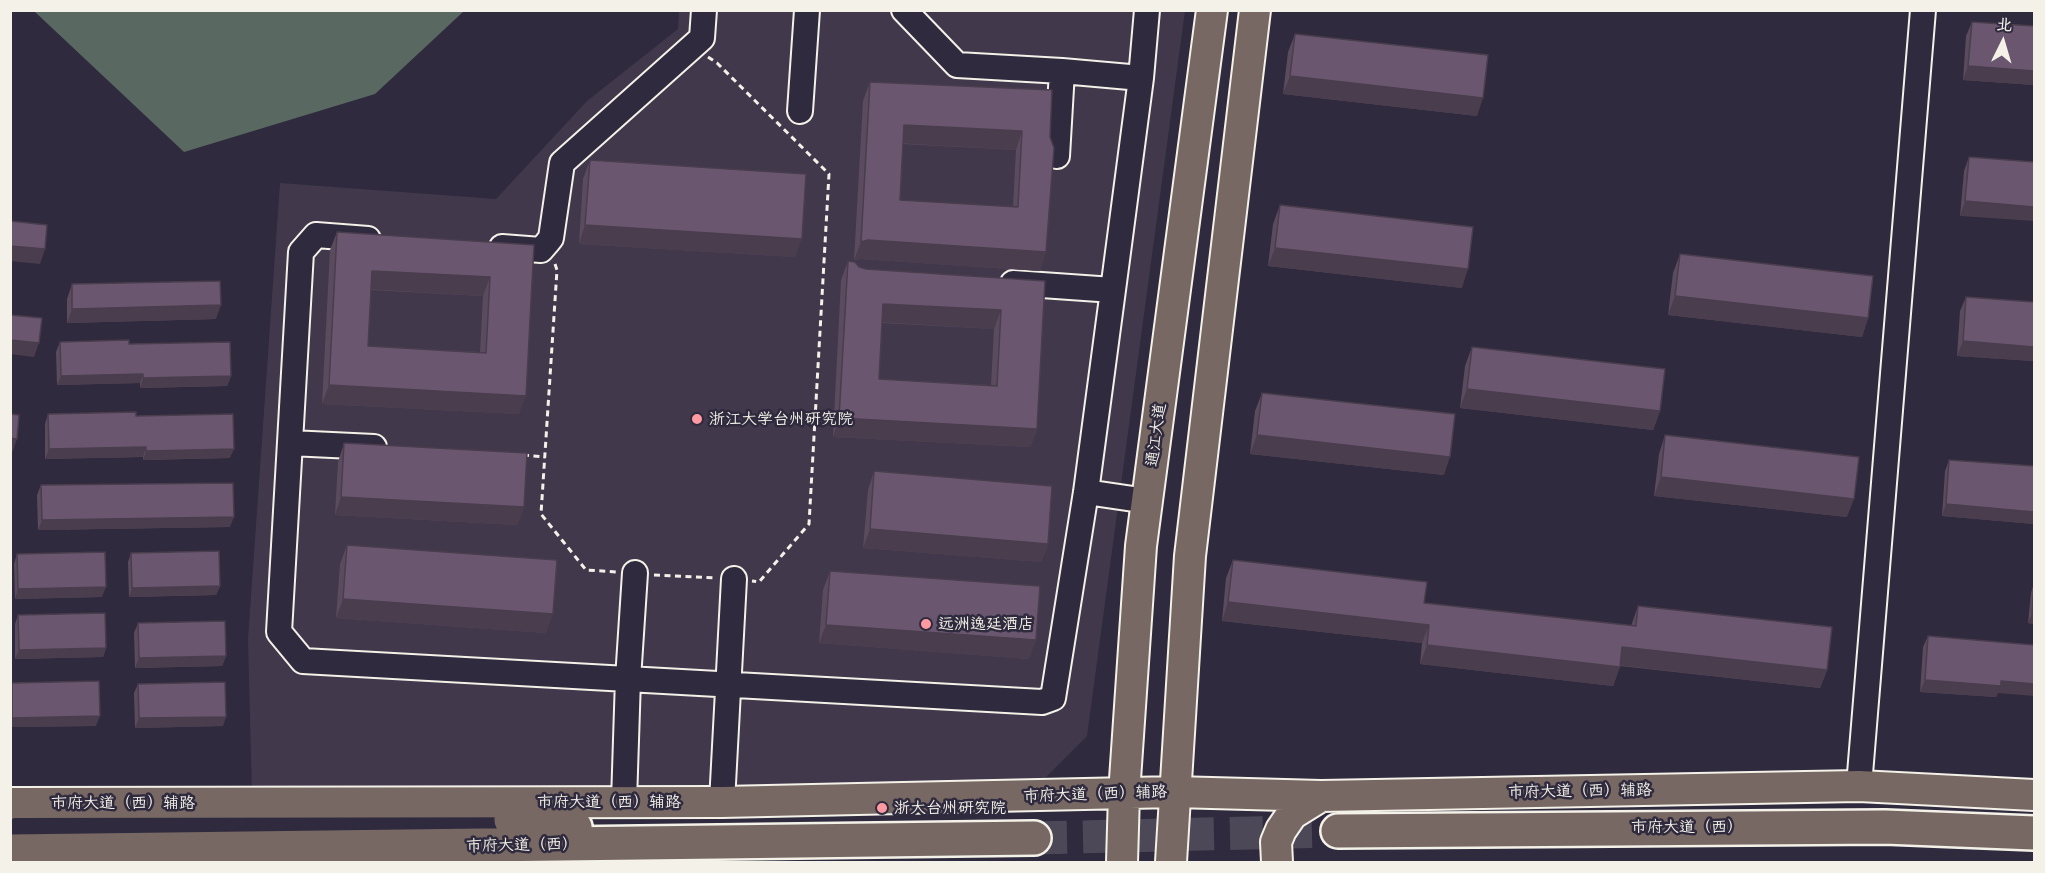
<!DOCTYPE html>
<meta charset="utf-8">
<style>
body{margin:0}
#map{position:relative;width:2045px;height:873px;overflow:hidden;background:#2f2a3d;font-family:Mali,"LXGW WenKai TC",sans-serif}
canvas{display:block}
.frame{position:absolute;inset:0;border:12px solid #f4f1e8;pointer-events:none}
.north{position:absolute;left:1973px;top:12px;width:60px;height:60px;-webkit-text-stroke:4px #2f2a3d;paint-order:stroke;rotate:5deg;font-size:16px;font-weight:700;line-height:24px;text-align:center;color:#f4f1e8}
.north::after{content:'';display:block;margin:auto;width:21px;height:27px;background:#f4f1e8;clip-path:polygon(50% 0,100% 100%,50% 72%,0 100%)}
</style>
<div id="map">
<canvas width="2045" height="873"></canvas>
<div class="frame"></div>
<div class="north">北</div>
</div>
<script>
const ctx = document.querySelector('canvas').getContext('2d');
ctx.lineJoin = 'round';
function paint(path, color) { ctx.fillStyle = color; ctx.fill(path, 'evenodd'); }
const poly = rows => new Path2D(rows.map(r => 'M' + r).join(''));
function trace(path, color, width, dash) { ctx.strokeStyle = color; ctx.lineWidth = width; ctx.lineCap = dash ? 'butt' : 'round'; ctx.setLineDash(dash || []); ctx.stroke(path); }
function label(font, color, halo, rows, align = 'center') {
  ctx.font = font + ' Mali,"LXGW WenKai TC",sans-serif'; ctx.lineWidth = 5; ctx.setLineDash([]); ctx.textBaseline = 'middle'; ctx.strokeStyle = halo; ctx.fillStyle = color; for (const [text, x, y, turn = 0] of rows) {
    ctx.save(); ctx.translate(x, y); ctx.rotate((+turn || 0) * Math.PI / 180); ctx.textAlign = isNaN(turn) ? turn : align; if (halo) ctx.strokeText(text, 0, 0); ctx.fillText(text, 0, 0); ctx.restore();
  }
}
const built = poly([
 [679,11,1185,11,1087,736,1035,788,252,796,248,639,280,183,496,199,587,101,678,29]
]);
const green = poly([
 [34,11,464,11,375,94,184,152]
]);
const highwayTunnel = poly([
 [1034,838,1338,831]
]);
const path = poly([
 [708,57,717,63,829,174,809,524,759,582,752,581],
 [555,264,557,270,541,514,586,570,617,572],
 [523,455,545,457],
 [654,575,716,578]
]);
const minor = poly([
 [904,10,957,65,1062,71,1141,78],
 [800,111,807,10],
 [1057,156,1062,71],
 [368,239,316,235,301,252,279,632,303,661,1042,702,1053,698,1086,492,1113,290],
 [502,247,541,250,547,243,551,238,562,163,702,38,704,10],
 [1013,283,1113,290,1141,78,1147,10],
 [290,443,374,447],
 [1086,492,1147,501],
 [1859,786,1923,10],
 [624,801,628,679,635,573],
 [722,802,734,579],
 [10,831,20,829,511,820]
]);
const major = poly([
 [10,803,722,802,1175,792,1321,796,1859,786,2034,795],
 [1122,862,1124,794,1141,546,1212,10],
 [1171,862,1190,556,1255,10],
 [1277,862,1276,842,1281,830,1292,814,1321,796]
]);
const highway = poly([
 [511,820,575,827],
 [1338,831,1885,827,2034,833],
 [10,851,1034,838]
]);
const wall = poly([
 [1972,22,2034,26,2034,85,1963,80,1966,36],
 [1295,34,1477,116,1283,94,1288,52],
 [870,82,1052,90,1040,271,861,259,854,260,863,101],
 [903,144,1016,150,1013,207,900,200],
 [1969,157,2034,162,1960,216,1964,171],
 [590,160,795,257,579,244,583,179],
 [1280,205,1462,288,1268,266,1273,224],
 [337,232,534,245,519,414,322,404,330,250],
 [371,290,483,296,480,352,368,346],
 [1680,254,1868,318,1862,337,1668,315,1673,273],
 [848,261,866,269,1045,281,1037,429,1030,447,833,437,841,280],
 [882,323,994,329,991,385,879,379],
 [72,284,216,319,67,323,67,299],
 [1966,297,2033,361,1957,356,1960,311],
 [60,342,231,376,227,386,140,388,140,383,57,385,56,352],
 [1472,347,1660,411,1653,430,1460,408,1465,366],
 [1262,393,1444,475,1250,454,1255,411],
 [48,414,136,416,230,458,143,460,143,457,45,459,45,424],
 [1665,435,1847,517,1654,496,1659,454],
 [344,443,524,507,517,525,335,515,338,462],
 [1949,460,2034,466,2034,524,1942,516,1945,471],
 [874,471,1048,544,1041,562,863,548,868,490],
 [41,485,230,527,38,530,37,495],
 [347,545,546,633,336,618,340,564],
 [131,553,220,586,216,595,129,597,128,562],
 [17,554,102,597,15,599,14,564],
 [1233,560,1424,603,1631,626,1638,606,1827,670,1820,688,1620,666,1613,686,1420,664,1422,643,1222,621,1226,578],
 [830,571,1029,659,819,643,823,590],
 [2034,583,2034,624,2028,623,2031,593],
 [18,615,106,648,103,657,15,659,15,624],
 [138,623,226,656,222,666,135,668,134,633],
 [1928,636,1998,693,1996,697,1920,692,1923,647],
 [12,683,96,726,10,727,10,687],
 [138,684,223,726,135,728,134,693]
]);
const shadedWall = poly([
 [1968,66,2034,71,2034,85,1963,80],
 [1290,76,1483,98,1477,116,1283,94],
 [904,125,1022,131,1016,150,897,143],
 [1965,201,2034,207,2034,221,1960,216],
 [585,225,802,239,795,257,579,244],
 [868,240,1046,252,1040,271,861,259,854,260,861,242],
 [10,246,45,249,40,264,10,261],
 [1275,248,1468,269,1462,288,1268,266],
 [372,271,490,277,483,296,365,289],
 [1675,296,1868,318,1862,337,1668,315],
 [883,304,1001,310,994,329,876,322],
 [221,305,216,319,67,323,72,309],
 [10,340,39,343,34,357,10,354],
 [1963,341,2034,347,2034,358,2033,361,1957,356],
 [143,374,140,383,57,385,61,376],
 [231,376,227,386,140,388,143,378],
 [329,385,526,396,519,414,322,404],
 [1467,389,1660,411,1653,430,1460,408],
 [839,418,1037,429,1030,447,833,437],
 [1257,435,1450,457,1444,475,1250,454],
 [10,438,17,439,12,453,10,453],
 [146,447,143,457,45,459,49,449],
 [234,449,230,458,143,460,146,451],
 [1661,477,1854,499,1847,517,1654,496],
 [341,497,524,507,517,525,335,515],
 [1946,504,2034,512,2034,524,1942,516],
 [234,517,230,527,38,530,42,520],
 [870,529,1048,544,1041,562,863,548],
 [220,586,216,595,129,597,132,588],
 [106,587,102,597,15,599,18,589],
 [343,599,553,614,546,633,336,618],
 [1228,602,1429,625,1422,643,1222,621],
 [2032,614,2034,614,2034,624,2028,623],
 [826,625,1036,640,1029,659,819,643],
 [1427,645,1620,667,1613,686,1420,664],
 [1622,647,1827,670,1820,688,1616,665],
 [106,648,103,657,15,659,19,650],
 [226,656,222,666,135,668,139,658],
 [1925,680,2001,681,2034,684,2034,696,1998,693,1996,697,1920,692],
 [100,716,96,726,10,727,10,723,12,718],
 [226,717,223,726,135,728,139,718]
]);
const building = poly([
 [1972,22,2034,26,2034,71,1968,66,1972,22],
 [1295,34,1488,55,1483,98,1290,76,1295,34],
 [870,82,1052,90,1050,137,1054,148,1046,252,868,240,861,242,870,82],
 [904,125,1022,131,1018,207,900,200,904,125],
 [1969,157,2034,162,2034,207,1965,201,1969,157],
 [590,160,806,174,802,239,585,225,590,160],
 [1280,205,1473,227,1468,269,1275,248,1280,205],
 [10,221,47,225,45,249,10,246,10,221],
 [337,232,534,245,526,396,329,385,337,232],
 [372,271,490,277,486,353,368,346,372,271],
 [1680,254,1873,276,1868,318,1675,296,1680,254],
 [848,261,855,262,859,267,866,269,1045,281,1037,429,839,418,848,261],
 [883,304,1001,310,997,386,879,379,883,304],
 [220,281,221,305,72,309,72,284,220,281],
 [1966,297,2034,302,2034,347,1963,341,1966,297],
 [10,315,42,318,39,343,10,340,10,315],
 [129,340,129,344,230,342,231,376,143,378,143,374,61,376,60,342,129,340],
 [1472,347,1665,369,1660,411,1467,389,1472,347],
 [1262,393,1455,414,1450,457,1257,435,1262,393],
 [136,412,136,416,233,414,234,449,146,451,146,447,49,449,48,414,136,412],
 [10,414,19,415,17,439,10,438,10,414],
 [1665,435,1859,457,1854,499,1661,477,1665,435],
 [344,443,527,453,524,507,341,497,344,443],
 [1949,460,2034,466,2034,512,1946,504,1949,460],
 [874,471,1052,486,1048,544,870,529,874,471],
 [233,483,234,517,42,520,41,485,233,483],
 [347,545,557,560,553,614,343,599,347,545],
 [219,551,220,586,132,588,131,553,219,551],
 [105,552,106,587,18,589,17,554,105,552],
 [1233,560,1427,582,1424,603,1636,626,1638,606,1832,627,1827,670,1622,647,1620,667,1427,645,1429,625,1228,602,1233,560],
 [830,571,1040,586,1036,640,826,625,830,571],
 [2034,584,2034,614,2032,614,2034,584],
 [105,613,106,648,19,650,18,615,105,613],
 [225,621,226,656,139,658,138,623,225,621],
 [1928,636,2034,645,2034,684,2001,681,2001,686,1925,680,1928,636],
 [99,681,100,716,12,718,12,683,99,681],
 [225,682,226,717,139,718,138,684,225,682]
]);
const markers = [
 [697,419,6,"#ff9aa2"],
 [926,624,6,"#ff9aa2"],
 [882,808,6,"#ff9aa2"]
];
const poiNames = [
 ["浙江大学台州研究院",709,419],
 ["远洲逸廷酒店",938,624],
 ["浙大台州研究院",894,808]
];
const streetNames = [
 ["通江大道",1156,435,-82],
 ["市府大道（西）辅路",1580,791,-1],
 ["市府大道（西）辅路",1095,794,-2],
 ["市府大道（西）辅路",609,802],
 ["市府大道（西）辅路",123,803],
 ["市府大道（西）",1687,827],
 ["市府大道（西）",522,845,-1]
];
paint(built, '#41384c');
paint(green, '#596961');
trace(highwayTunnel, '#4d4857', 33, [33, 16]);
trace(minor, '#f4f1e8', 28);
trace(major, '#f4f1e8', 34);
trace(highway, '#f4f1e8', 38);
trace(path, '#f4f1e8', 3, [6, 4.5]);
trace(minor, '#2f2a3d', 24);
trace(major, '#776864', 30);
trace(highway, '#776864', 33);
paint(wall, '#5b4b5f');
paint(shadedWall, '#4a3d4e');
paint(building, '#6a576f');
trace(building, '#4a3d4e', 1.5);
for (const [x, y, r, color] of markers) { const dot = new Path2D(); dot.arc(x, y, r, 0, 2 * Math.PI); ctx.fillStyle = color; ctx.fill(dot); trace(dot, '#2f2a3d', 2); }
label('16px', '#f4f1e8', '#2f2a3d', poiNames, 'left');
label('16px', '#f4f1e8', '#2f2a3d', streetNames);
</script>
